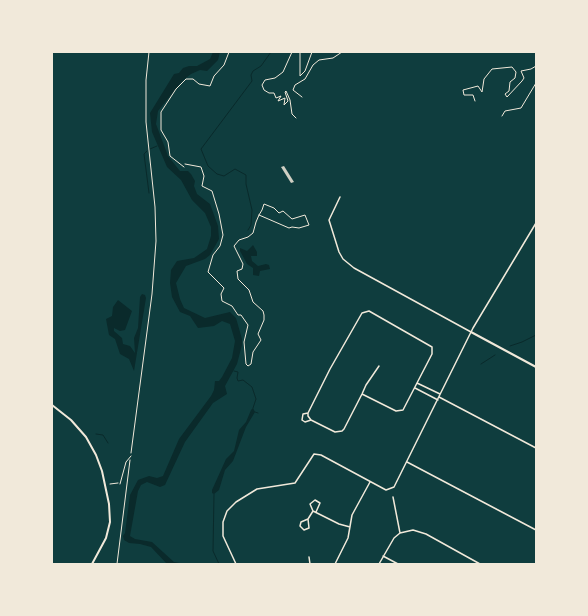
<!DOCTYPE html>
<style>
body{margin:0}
#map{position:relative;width:588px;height:616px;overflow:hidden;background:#0f3d3e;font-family:"PT Sans Narrow",sans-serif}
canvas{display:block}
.frame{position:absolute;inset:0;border:53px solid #f1e9da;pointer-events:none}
</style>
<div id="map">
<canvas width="588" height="616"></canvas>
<div class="frame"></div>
</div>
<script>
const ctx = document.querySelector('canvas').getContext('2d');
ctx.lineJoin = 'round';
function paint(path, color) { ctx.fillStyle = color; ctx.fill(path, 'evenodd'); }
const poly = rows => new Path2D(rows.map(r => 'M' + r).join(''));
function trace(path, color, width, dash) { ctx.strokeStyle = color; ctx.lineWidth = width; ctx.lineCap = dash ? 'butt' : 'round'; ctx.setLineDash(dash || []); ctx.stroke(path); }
const water = poly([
 [213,52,220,52,218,60,207,71,200,70,191,74,182,81,158,111,156,124,168,156,180,171,188,171,191,174,195,181,194,186,197,194,210,204,218,226,219,239,210,255,205,259,186,266,176,283,180,299,184,308,205,318,230,312,236,318,242,339,242,345,237,364,225,386,227,394,213,403,185,442,165,485,160,487,147,482,141,485,138,491,130,536,135,539,152,542,174,562,185,564,167,564,151,547,140,544,129,543,124,540,123,536,125,533,130,495,138,480,149,476,157,478,163,476,179,439,211,396,214,390,215,381,219,381,222,377,232,358,235,341,230,324,222,321,214,326,198,328,190,316,180,312,172,297,170,283,171,270,177,261,194,258,207,249,211,236,211,227,205,213,192,200,181,180,167,167,152,132,150,113,174,74,179,73,183,68,189,66,197,66,210,59],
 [253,245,257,252,257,256,251,256,252,261,258,266,266,264,269,265,270,269,260,271,259,276,253,275,253,268,247,264,240,251,240,248,247,251],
 [142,294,145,295,146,298,134,371,129,359,120,354,115,339,109,335,106,319,112,316,113,307,118,300,132,311,125,330,120,331,114,328,114,331,122,338,123,344,130,346,135,353,134,338,138,328,140,297],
 [253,408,255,412,246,427,233,461,225,470,219,490,214,494,212,493,212,490,226,459,234,451,239,430,246,422,251,410]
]);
const stream = poly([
 [150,149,157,146],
 [147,151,144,154,149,193],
 [248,230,251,225,252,210,246,184,246,175,235,169,224,176,217,174,208,166,201,149,252,81,251,75,253,71,261,66,271,52],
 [510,346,522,342,536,335],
 [481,364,495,355],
 [234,371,238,372,237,378,238,381,243,380,252,387,256,399,253,408],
 [255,412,258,413],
 [96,434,103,435,108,443],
 [214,494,213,551,219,564]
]);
const building = poly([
 [284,166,294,182,291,183,281,167]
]);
const path = poly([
 [292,52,283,72,275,78,265,80,262,85,264,90,269,93,274,93,276,98,281,96,278,101,285,98,284,105,288,101,285,92,286,91,290,100,292,114,296,118],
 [300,52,300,76,305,71,312,52],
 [302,97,293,90,295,85,305,79,313,65,319,60,333,58,342,52],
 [475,101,473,95,464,95,463,90,478,86,482,92,484,79,492,69,512,67,516,72,515,78,510,82,509,91,505,94,507,97,522,81,524,78,521,71,531,69,536,66],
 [502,116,505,111,521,108,536,83],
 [185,164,201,167,204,176,202,186,212,191,219,214,223,235,220,246,213,255,208,272,224,288,221,294,222,301,232,306,238,315,241,315,248,325,244,342,246,364,248,366,251,364,253,352,261,340,258,334,264,320,264,315,263,311,253,302,249,290,238,279,237,271,242,269,243,264,234,246,239,240,248,237,253,233,256,222,259,215,262,210,264,204,274,208,279,213,283,211,292,219,305,215,309,225,299,228,292,227,289,228,259,215],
 [184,167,170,156,168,142,161,130,161,112,176,89,186,79,193,79,199,84,210,86,214,76,224,65,229,52],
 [131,453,152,294,156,241,155,207,146,122,146,80,149,52],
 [110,484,118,483],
 [117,564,130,460]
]);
const service = poly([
 [120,484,126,462,131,456]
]);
const minor = poly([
 [340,197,329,220,339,252,343,259,354,268,471,332],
 [417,383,440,394],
 [415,388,438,400],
 [362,394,396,411,403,410,432,354,432,347,369,311,362,313,330,369,308,413,308,416,311,420,335,432,342,431,344,429,362,394,366,385,379,366],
 [439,397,536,448],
 [308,413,303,414,302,420,305,422,311,420],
 [407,462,536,530],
 [393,497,400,533],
 [316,512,320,503,315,500,310,504,313,511,339,524,350,527],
 [308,519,309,528,304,530,300,526,301,522,308,519,313,511],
 [383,556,398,564],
 [309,557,310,564],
 [236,564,223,536,223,522,227,511,236,502,257,489,295,483,314,454,321,455,386,490,394,487,473,328,536,223],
 [335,564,348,538,352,515,370,482],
 [379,564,394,538,400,533,413,530,426,534,480,564]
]);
const tertiary = poly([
 [471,332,536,367],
 [52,405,71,420,86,437,96,455,102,471,109,504,110,522,106,538,92,564]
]);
paint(water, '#0a2a2b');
trace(stream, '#0a2a2b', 1);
paint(building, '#cfcfc3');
trace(path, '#f1e9da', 1);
trace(service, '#f1e9da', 1);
trace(minor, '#f1e9da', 1.5);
trace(tertiary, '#f1e9da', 2);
</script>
